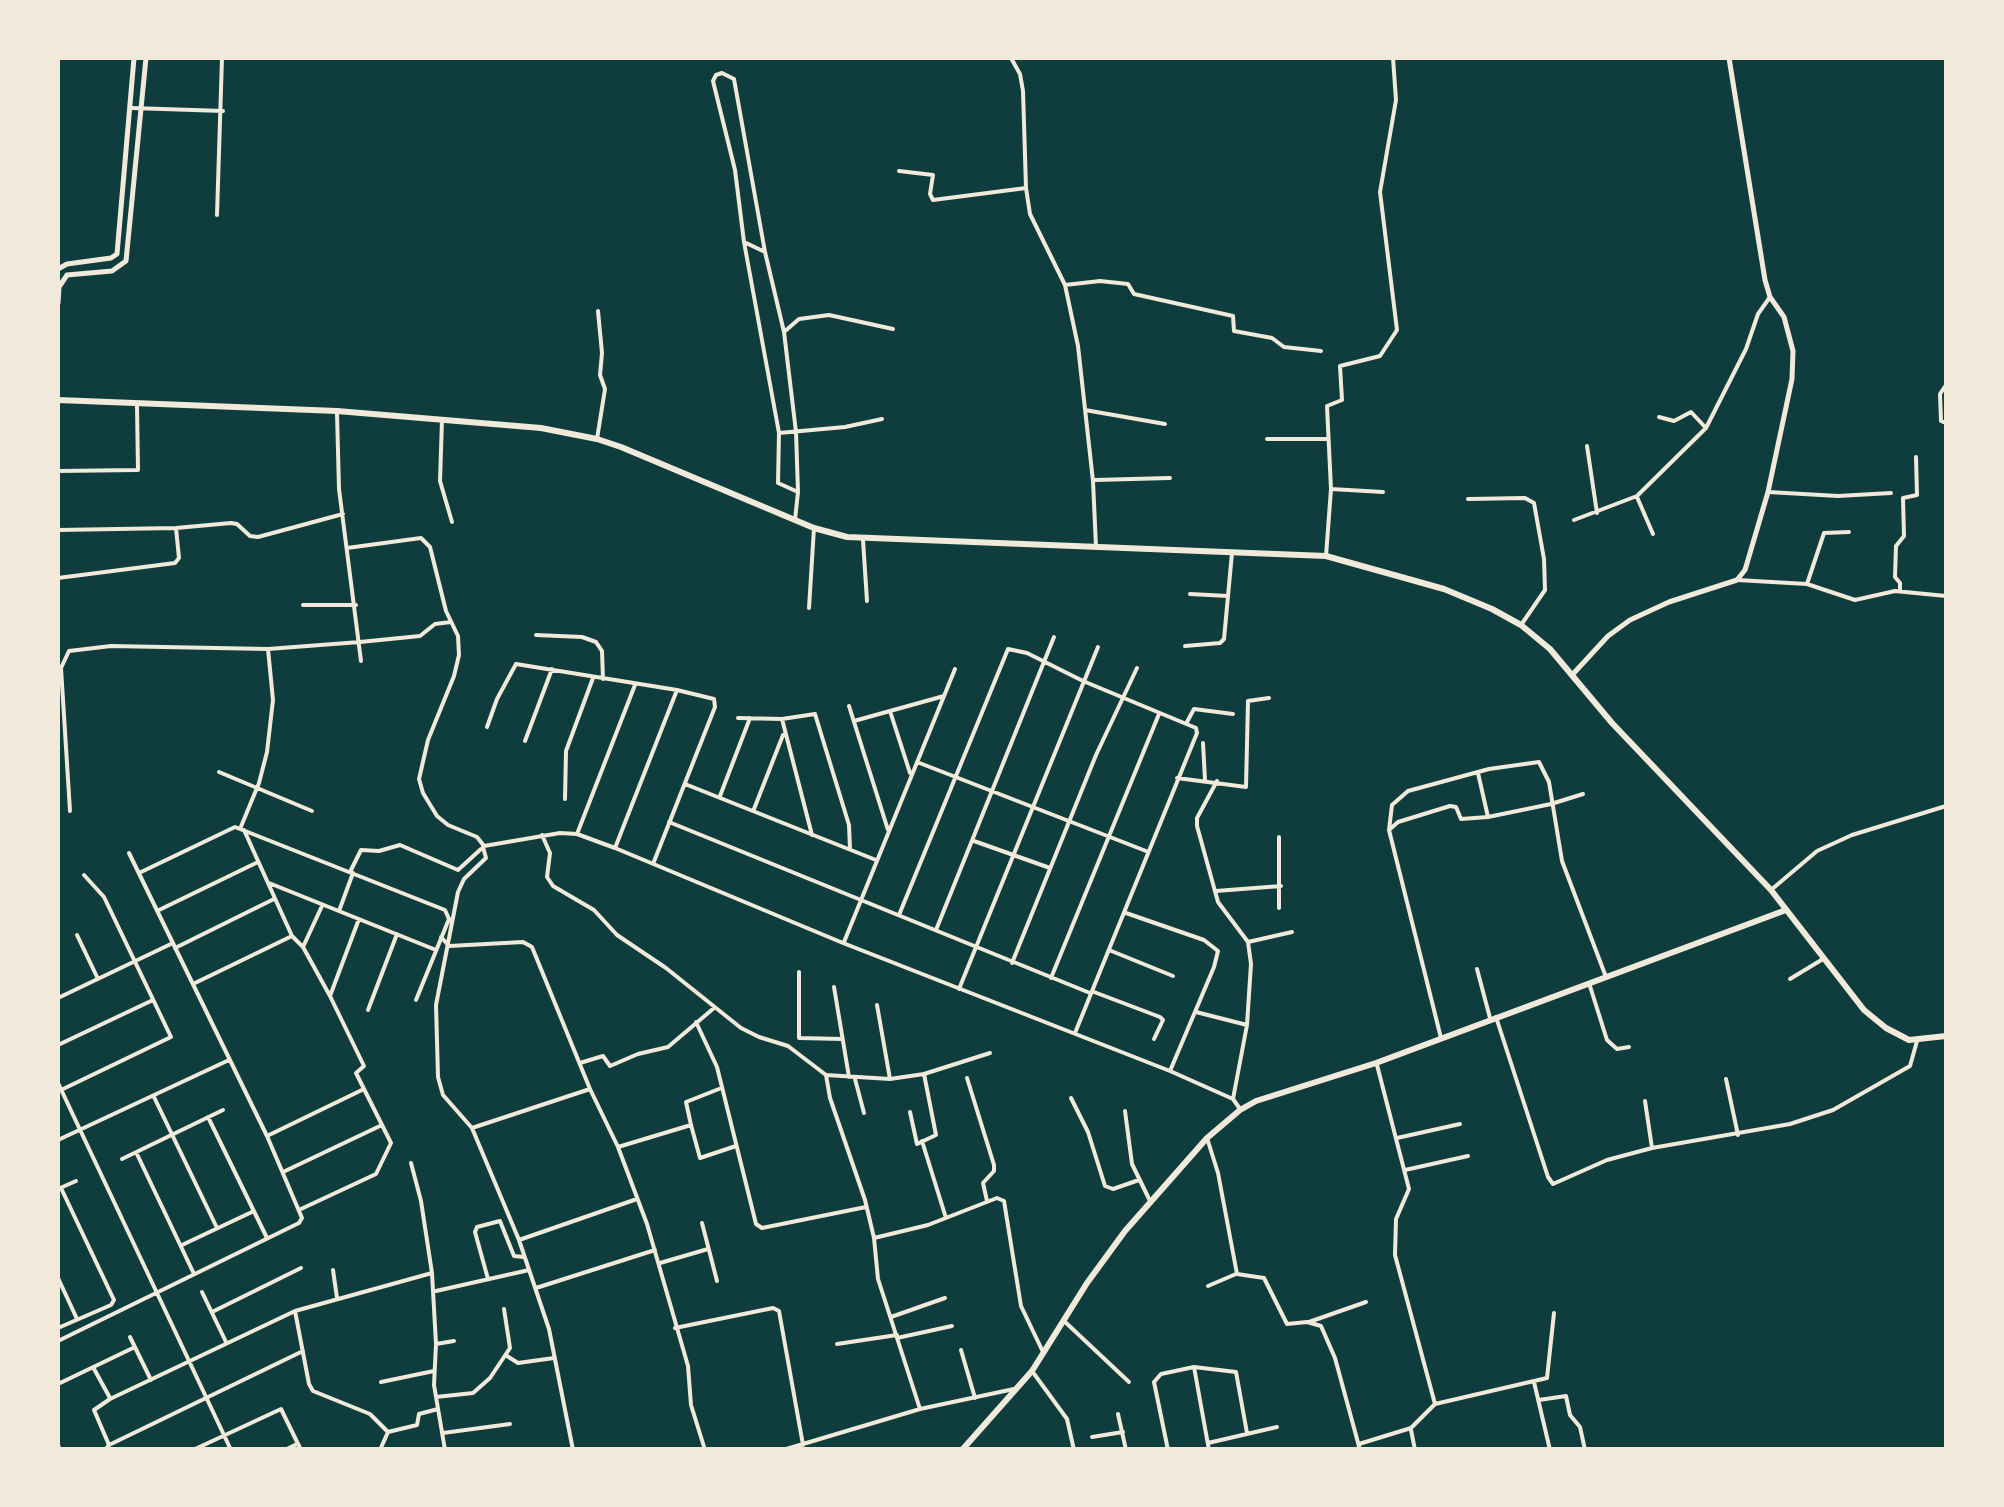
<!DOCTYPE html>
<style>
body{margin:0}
#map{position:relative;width:2004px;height:1507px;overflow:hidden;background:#0f3d3e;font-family:"Zilla Slab",serif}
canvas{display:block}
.frame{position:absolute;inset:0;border:60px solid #f1e9da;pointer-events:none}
</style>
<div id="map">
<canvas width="2004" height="1507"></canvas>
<div class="frame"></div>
</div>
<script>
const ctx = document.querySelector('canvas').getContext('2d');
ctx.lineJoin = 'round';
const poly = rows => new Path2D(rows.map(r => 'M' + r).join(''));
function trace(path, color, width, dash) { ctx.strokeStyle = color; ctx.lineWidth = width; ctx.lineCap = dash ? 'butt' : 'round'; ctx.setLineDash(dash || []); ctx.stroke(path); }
const minor = poly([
 [484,58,513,58],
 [1011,58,1020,74,1023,91,1026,188,1030,214,1065,285,1078,346,1093,481,1096,547],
 [132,108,223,111],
 [899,171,933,175,930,194,933,200,1026,188],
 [217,215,222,58],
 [744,242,765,252],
 [1065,285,1100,281,1128,284,1134,294,1233,316,1234,331,1272,338,1284,347,1321,351],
 [784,332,799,319,829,315,893,329],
 [1946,385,1940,394,1941,421,1946,423],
 [1085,410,1165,424],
 [337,413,339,489,361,661],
 [1659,417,1674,421,1691,412,1706,428],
 [442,420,440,481,452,522],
 [779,433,845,427,882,419],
 [597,439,605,389,600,375,602,353,598,311],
 [1267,439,1326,439],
 [1587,446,1597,513],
 [58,471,138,470,137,406],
 [1095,480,1170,478],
 [1331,489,1383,492],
 [1768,492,1838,496,1891,493],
 [1637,497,1653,534],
 [1468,499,1525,498,1534,503,1544,559,1545,590,1521,625],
 [795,520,798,492,796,432,784,332,765,252,734,79,722,73,716,75,713,81,735,170,744,242,779,433,778,483,798,492],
 [1574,520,1637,496,1706,428,1746,349,1758,314,1770,297],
 [58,530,176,528,231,523,237,524,250,536,258,537,343,514],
 [863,540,867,601],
 [347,548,421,538,430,547,446,611,458,636,459,655,454,676,428,740,419,779,423,793,437,816,448,825,477,837,484,846,560,833,577,834,615,848,843,943,1170,1071,1233,1099,1240,1109],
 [1326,556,1331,489,1327,406,1342,400,1340,366,1380,356,1397,330,1380,192,1396,100,1393,58],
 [58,578,175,563,179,558,176,528],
 [1737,580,1807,584,1855,600,1895,591,1946,596],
 [1807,584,1824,533,1849,532],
 [1900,591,1900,583,1895,577,1896,546,1904,536,1903,498,1917,495,1916,457],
 [1190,594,1228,596],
 [303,605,356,605],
 [809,608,814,528],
 [536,635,582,637,596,642,602,651,603,679],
 [1185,646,1220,643,1224,639,1232,553],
 [849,706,888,830],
 [890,711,910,773],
 [738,718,782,719,815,714,849,825,850,849],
 [782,719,812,835],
 [854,721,944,696],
 [1187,722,1194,709,1233,714],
 [487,727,497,699,516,664,677,690,714,699,715,707,653,864],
 [525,741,552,669],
 [1203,743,1205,780],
 [917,762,1146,851],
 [219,772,312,811],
 [1478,773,1488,817],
 [1177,778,1246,787,1248,701,1269,698],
 [1217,781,1197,818,1197,826,1218,902,1248,942,1251,964,1247,1025,1233,1099],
 [685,784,876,860],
 [720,796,750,718],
 [565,799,566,751,593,678],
 [754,809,783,735],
 [70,811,61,668,69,651,111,646,268,649,360,642,420,636,435,624,451,622],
 [669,822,1090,993],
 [240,829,259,783,267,752,273,700,268,649],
 [244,830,292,936,303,947,330,996,359,919],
 [1389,830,1398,822,1450,806,1456,807,1461,819,1488,817,1551,804,1583,794],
 [577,834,635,685],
 [542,835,550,853,547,877,553,886,594,910,617,935,666,968,741,1028,759,1037,788,1046,826,1075,890,1079,924,1074],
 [1279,837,1279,908],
 [974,841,1050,868],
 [483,847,486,858,464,879,458,892,436,1005,438,1077,443,1095,472,1128,519,1240,549,1329,573,1450],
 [615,848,677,690],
 [350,872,361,850,379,851,400,845,458,870,481,849],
 [139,873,235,827,445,910,449,919,416,1000],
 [269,883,436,950],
 [1771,890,1817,851,1852,835,1946,806],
 [1216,891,1281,886],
 [157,911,256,863],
 [339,911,353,873],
 [1126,913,1204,940,1218,951,1214,967,1170,1071],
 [899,915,1008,649,1027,653,1083,681,1196,728,1197,733,1075,1033],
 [936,930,1054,637],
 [77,935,98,979],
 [441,937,449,946,523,942,532,947,590,1089,618,1147,647,1224,688,1366,691,1405,705,1450],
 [844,942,955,669],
 [1248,942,1292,932],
 [303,947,322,906],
 [175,948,274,899],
 [1109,950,1173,976],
 [1012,963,1096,755,1137,668],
 [1477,969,1490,1018],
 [799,972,799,1038,842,1039],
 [1051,978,1159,714],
 [1790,979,1823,959],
 [1589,983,1607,1040,1617,1049,1629,1047],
 [193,984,292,936],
 [834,987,849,1077],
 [959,989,1098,647],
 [1094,992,1160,1017,1163,1020,1154,1039],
 [58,998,173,943],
 [877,1005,890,1079],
 [368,1010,397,934],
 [1196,1012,1247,1025],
 [1496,1017,1548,1177,1553,1184,1607,1160,1652,1148,1790,1124,1833,1110,1910,1066,1917,1041],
 [696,1022,717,1067,756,1224,762,1228,866,1207],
 [1441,1038,1389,830,1392,805,1408,791,1489,769,1539,762,1549,782,1562,861,1606,977],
 [58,1045,153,1000],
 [580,1063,603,1056,610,1066,638,1054,668,1047,714,1008],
 [826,1075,830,1098,865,1200,874,1238,878,1279,920,1409],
 [967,1078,994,1165,994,1171,983,1183,987,1201],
 [855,1079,864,1113],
 [1726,1079,1738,1135],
 [58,1083,231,1450],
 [61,1090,171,1037,104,897,84,875],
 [154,1097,217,1228],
 [1071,1098,1088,1132,1105,1186,1113,1189,1139,1180],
 [1645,1101,1652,1148],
 [1125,1111,1132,1164,1151,1203],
 [910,1112,917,1144,936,1135,924,1074,990,1053],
 [208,1117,267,1238],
 [691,1125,686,1102,719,1089],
 [472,1128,590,1089],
 [267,1136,364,1089],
 [1207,1138,1218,1173,1237,1274,1264,1278,1287,1324,1307,1322,1321,1326,1335,1358,1360,1450],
 [1397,1138,1460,1124],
 [58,1140,229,1060],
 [922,1141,946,1218],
 [618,1147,691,1125,700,1158,736,1146],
 [136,1152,194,1274],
 [122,1159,223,1110],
 [411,1163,421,1201,432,1273],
 [1405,1170,1468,1156],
 [283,1172,382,1125],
 [58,1189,76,1181],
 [301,1209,376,1174,391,1143,356,1073,364,1066,330,996],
 [702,1223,717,1281],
 [874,1238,928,1225,997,1198,1004,1201,1021,1306,1043,1352],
 [519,1240,637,1199],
 [182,1245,254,1211],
 [660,1263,708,1249],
 [333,1270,337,1298],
 [58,1278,77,1319],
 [488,1279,475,1232,477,1227,500,1221,514,1256,524,1257],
 [1208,1286,1236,1274],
 [536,1288,655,1250],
 [436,1291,529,1270],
 [202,1292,226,1342],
 [295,1311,309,1384,313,1391,370,1414,388,1432],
 [212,1312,301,1268],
 [891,1317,945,1298],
 [1063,1320,1129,1382],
 [1309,1322,1366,1302],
 [58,1328,111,1305,114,1300,61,1188],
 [675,1328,773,1308,779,1311,803,1445],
 [130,1337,151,1380],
 [897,1338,952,1326],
 [58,1341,299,1223,302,1218,267,1136,129,853],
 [436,1344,454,1341],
 [837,1344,897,1335],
 [961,1350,975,1398],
 [507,1356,518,1363,554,1358],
 [93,1367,110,1398],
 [1194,1367,1209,1450],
 [1032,1371,1067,1419,1074,1450],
 [381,1382,434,1371],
 [1534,1382,1550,1450],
 [58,1384,135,1347],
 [436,1397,473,1393,490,1378,510,1348,504,1309],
 [1539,1400,1566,1396,1570,1415,1580,1427,1585,1450],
 [1435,1404,1547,1378,1554,1313],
 [1118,1414,1126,1450],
 [1411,1430,1415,1450],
 [443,1433,510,1424],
 [1092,1437,1123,1432],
 [1208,1443,1277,1427],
 [1359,1444,1411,1428,1435,1404,1395,1255,1396,1219,1409,1189,1377,1065],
 [58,1445,60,1450],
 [109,1445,94,1410,110,1399,295,1311,432,1273,436,1344,434,1385,445,1450],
 [105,1450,109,1445,303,1351],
 [193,1450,281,1409,301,1450],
 [285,1450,297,1444],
 [380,1450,388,1432,417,1425,419,1414,438,1409],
 [783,1450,920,1409,1014,1389],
 [1168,1450,1154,1382,1161,1374,1194,1367,1236,1372,1247,1433]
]);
const tertiary = poly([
 [58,269,67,264,111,258,117,254,134,58],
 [58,303,59,287,67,275,112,271,126,261,146,58],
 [1573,674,1608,636,1630,620,1669,602,1737,580,1745,570,1768,492,1792,379,1793,351,1784,317,1770,297,1765,280,1729,58]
]);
const secondary = poly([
 [58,400,337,411,541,428,597,439,621,447,814,528,847,537,1326,556,1444,589,1492,609,1521,625,1550,649,1612,723,1771,890,1864,1010,1886,1028,1909,1040,1946,1036],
 [962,1450,1032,1371,1087,1283,1125,1231,1207,1138,1240,1110,1256,1101,1376,1063,1786,910]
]);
trace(minor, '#f1e9da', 4);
trace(tertiary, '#f1e9da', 5);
trace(secondary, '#f1e9da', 6);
</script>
